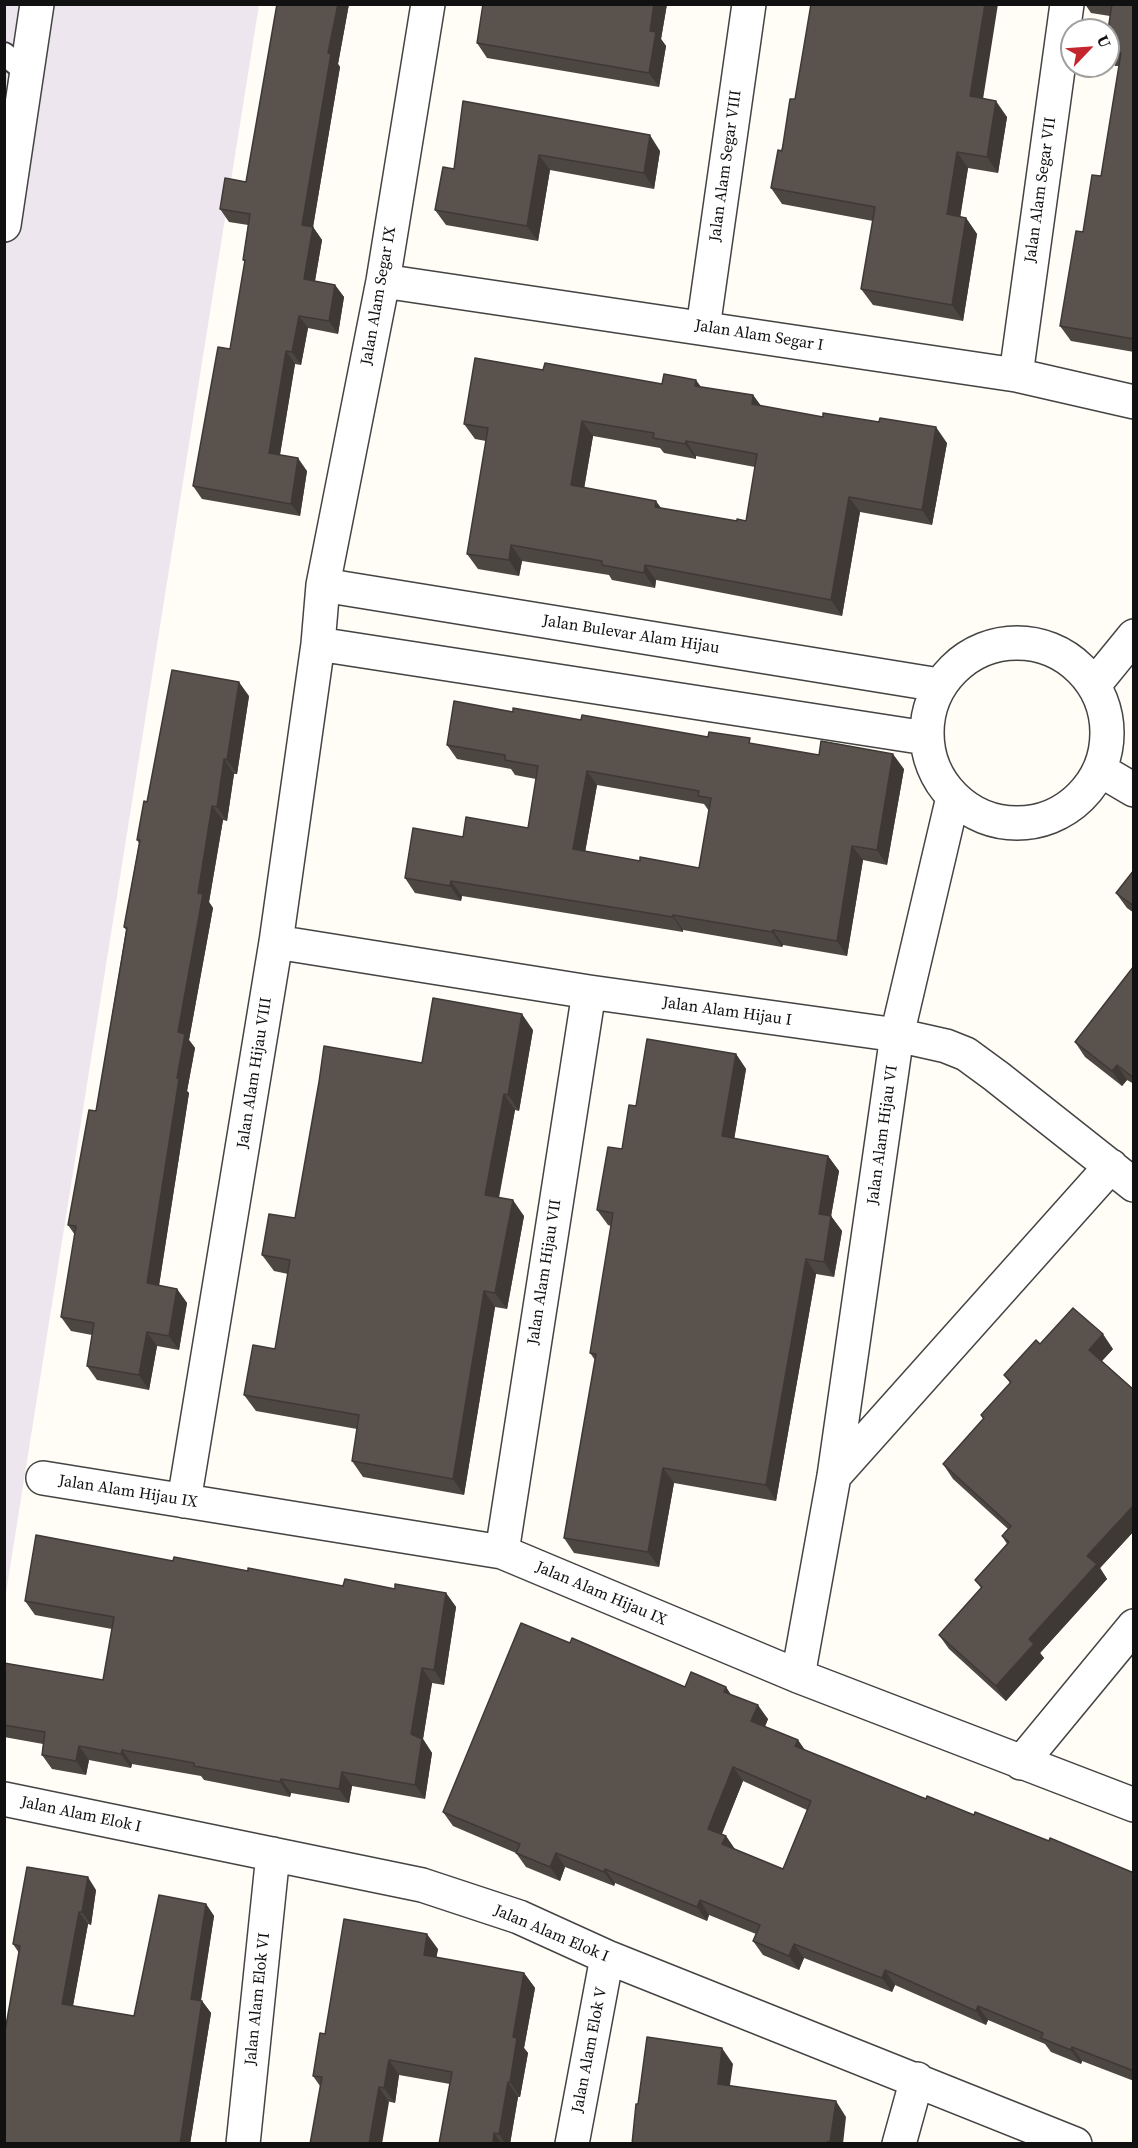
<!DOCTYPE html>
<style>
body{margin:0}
#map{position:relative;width:1138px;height:2148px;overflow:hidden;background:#fffdf5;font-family:"Source Serif 4",serif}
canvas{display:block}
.frame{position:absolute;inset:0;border:6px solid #111;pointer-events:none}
.north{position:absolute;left:1060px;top:18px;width:60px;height:60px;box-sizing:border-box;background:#fff;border:2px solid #a0a0a0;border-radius:50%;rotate:65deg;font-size:16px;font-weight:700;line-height:24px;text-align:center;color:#111}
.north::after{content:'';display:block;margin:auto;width:21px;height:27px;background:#c4262e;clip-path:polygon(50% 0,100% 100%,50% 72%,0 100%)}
</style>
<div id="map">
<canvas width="1138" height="2148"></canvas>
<div class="frame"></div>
<div class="north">U</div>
</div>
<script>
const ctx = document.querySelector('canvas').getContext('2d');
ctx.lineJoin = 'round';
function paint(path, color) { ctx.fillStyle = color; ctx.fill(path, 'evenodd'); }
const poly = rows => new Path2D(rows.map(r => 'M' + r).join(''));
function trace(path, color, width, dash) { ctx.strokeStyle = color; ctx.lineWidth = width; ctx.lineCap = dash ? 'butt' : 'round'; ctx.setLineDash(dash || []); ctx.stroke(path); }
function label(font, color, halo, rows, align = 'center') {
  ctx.font = font + ' "Source Serif 4",serif'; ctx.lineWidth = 6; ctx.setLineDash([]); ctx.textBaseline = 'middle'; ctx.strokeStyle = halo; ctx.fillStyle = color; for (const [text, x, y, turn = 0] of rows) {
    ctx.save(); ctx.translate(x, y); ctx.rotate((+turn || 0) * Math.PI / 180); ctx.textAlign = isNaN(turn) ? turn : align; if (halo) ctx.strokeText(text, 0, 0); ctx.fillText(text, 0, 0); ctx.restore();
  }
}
const industrial = poly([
 [5,5,259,5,5,1599]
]);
const lane = poly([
 [4,54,27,72]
]);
const street = poly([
 [4,225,37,4],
 [383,281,1016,375,1134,402],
 [703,328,749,4],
 [1016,375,1067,4],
 [323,585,939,685],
 '927 733a90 90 0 1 1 180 0a90 90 0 1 1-180 0Z',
 [318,644,926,738],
 [1094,685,1134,636],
 [1100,770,1134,790],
 [276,942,589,992,897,1035,946,1046,966,1054,996,1076,1134,1185],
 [834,1476,1111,1166],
 [43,1478,502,1552,798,1676,1134,1805],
 [184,1501,276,942,318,644,323,585,383,281,428,4],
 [502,1552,589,992],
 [798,1676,834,1476,897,1035,953,797],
 [1021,1763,1134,1626],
 [4,1799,422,1885,519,1917,607,1957,1075,2144],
 [243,2144,273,1854],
 [572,2144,607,1957],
 [899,2144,917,2079]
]);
const wall = poly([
 [277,4,349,4,338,64,340,67,313,227,322,240,315,281,335,285,344,297,338,334,308,328,301,365,295,364,280,455,307,471,300,516,202,499,193,486,230,349,245,263,243,260,248,225,229,222,220,209,246,182],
 [483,4,667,4,661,39,666,46,659,87,487,58,477,43],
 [1085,4,1134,4,1134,352,1071,341,1060,326,1083,232,1101,176,1119,66,1115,66,1108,55,1108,30,1110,16,1091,13],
 [795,99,983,99,1007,117,998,173,968,168,960,217,966,218,977,234,963,321,873,305,861,289,873,221,782,204,771,188],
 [463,101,660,151,654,189,550,170,538,241,446,225,435,210,454,169],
 [543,370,662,384,701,387,753,395,761,406,947,443,932,525,860,512,842,616,656,580,655,588,612,580,609,575,522,561,519,576,478,569,467,554,486,441,475,439,464,424],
 [593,436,660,448,664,453,696,459,696,456,755,467,746,521,737,521,661,508,584,488],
 [249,696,237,774,234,774,227,821,223,820,209,902,213,908,189,1040,195,1048,187,1091,189,1093,159,1286,177,1289,187,1303,179,1350,157,1346,149,1390,97,1380,87,1366,92,1335,71,1331,61,1317,75,1235,68,1225,96,1111,126,930,124,927,139,843,137,840,147,802],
 [513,712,708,737,904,769,887,865,863,860,847,956,783,945,782,947,683,930,683,932,462,896,461,901,415,893,405,878,463,837,528,828,536,779,515,775,511,769,457,759,447,745],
 [597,785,704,804,709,811,699,868,640,861,585,852],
 [1134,870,1134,913,1127,908,1116,893],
 [1134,966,1134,1084,1127,1080,1122,1086,1085,1057,1075,1042],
 [533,1030,519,1111,515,1110,499,1198,524,1216,507,1309,495,1307,464,1495,363,1477,352,1461,357,1429,256,1411,244,1395,275,1349,288,1274,274,1271,262,1255,295,1218],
 [736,1054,746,1069,734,1139,828,1156,839,1171,831,1216,842,1231,834,1277,816,1274,776,1501,674,1483,659,1567,574,1553,564,1538,595,1360,590,1353,611,1226,608,1225,597,1210,622,1149,636,1106],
 [1040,1344,1113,1349,1102,1361,1134,1390,1134,1531,1100,1568,1107,1579,1040,1653,1044,1658,1006,1701,949,1649,939,1635,981,1588,975,1580,1007,1544,1002,1536,1008,1529,953,1479,943,1464,983,1419,981,1415,1010,1383,1004,1375],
 [173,1561,343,1586,395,1589,446,1593,456,1607,444,1685,432,1683,423,1739,432,1753,425,1799,352,1786,349,1803,291,1793,290,1797,204,1780,201,1776,132,1764,131,1768,89,1760,86,1775,52,1769,42,1755,43,1744,4,1737,4,1663,103,1680,112,1629,35,1615,25,1601],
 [570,1643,685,1687,726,1687,731,1695,768,1719,765,1727,798,1740,804,1750,926,1799,1049,1841,1134,1873,1134,2081,1082,2061,1081,2064,1051,2052,1045,2044,988,2020,986,2025,895,1985,892,1992,804,1958,799,1970,763,1955,753,1941,756,1934,709,1915,707,1921,615,1883,614,1886,565,1867,560,1881,526,1867,516,1853,453,1826,443,1812],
 [743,1781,807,1810,783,1869,735,1849,726,1836,722,1834],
 [96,1890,91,1925,88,1924,73,2006,134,2016,206,1904,214,1916,201,2001,202,2001,211,2013,190,2144,19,1953,13,1944],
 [438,1949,436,1958,524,1973,535,1988,524,2048,528,2053,520,2097,518,2097,510,2144,439,2144,450,2084,399,2075,395,2103,320,2086,313,2076,325,2034]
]);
const shadedWall = poly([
 [338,4,349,4,338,64,340,67,313,227,322,240,313,292,304,279,302,225,328,53],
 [654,4,667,4,661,39,666,46,659,87,649,73,650,31],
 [985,4,998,4,981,112,970,96],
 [996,101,1007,117,998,173,987,157],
 [650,135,660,151,654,189,644,173],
 [957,152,968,168,958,231,947,214],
 [539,155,550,170,538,241,527,226],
 [966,218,977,234,963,321,952,305],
 [335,285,344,297,338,334,329,321],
 [299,316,308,328,301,365,292,352],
 [286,351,295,364,278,466,269,453],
 [696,380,707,395,695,386],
 [753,395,764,410,752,404],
 [582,421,593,436,582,501,571,485],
 [936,427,947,443,932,525,922,510],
 [686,441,696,456,696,459,685,444],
 [298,458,307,471,300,516,291,504],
 [849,497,860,512,842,616,831,600],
 [656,501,667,516,655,507],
 [511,545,522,561,519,576,509,560],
 [645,565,656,580,655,588,644,573],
 [239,682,249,696,237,774,227,760],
 [893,754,904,769,887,865,877,850],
 [224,759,234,774,227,821,217,807],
 [587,771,597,785,583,864,573,849],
 [212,806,223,820,209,902,213,908,189,1040,195,1048,187,1091,189,1093,157,1298,147,1283,177,1078,178,1032,198,893],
 [852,846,863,860,847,956,837,941],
 [451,881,462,896,461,901,450,886],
 [673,915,683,930,683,932,673,917],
 [773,930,783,945,782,947,772,932],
 [522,1014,533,1030,519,1111,508,1095],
 [736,1054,746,1069,732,1152,722,1136],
 [1117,1065,1127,1080,1122,1086,1112,1071],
 [504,1094,515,1110,496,1211,485,1195],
 [828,1156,839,1171,831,1216,842,1231,834,1277,824,1262,819,1214],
 [513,1200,524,1216,507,1309,495,1293],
 [806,1259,816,1274,776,1501,766,1485],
 [177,1289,187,1303,179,1350,169,1336],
 [484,1291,495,1307,464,1495,453,1479],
 [147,1332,157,1346,149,1390,139,1375],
 [1103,1334,1113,1349,1099,1364,1089,1350],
 [663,1468,674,1483,659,1567,648,1552],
 [1134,1505,1134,1531,1100,1568,1107,1579,1040,1653,1044,1658,1006,1701,996,1686,1087,1556],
 [446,1593,456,1607,444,1685,434,1670],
 [422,1668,432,1683,423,1739,432,1753,425,1799,415,1785,411,1734],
 [726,1687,735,1701,724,1692],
 [758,1705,768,1719,761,1735,751,1721],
 [798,1740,808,1754,795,1746],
 [79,1746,89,1760,86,1775,76,1761],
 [122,1750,132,1764,131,1768,121,1754],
 [733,1767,743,1781,718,1843,708,1829],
 [342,1772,352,1786,349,1803,339,1789],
 [281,1779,291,1793,290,1797,280,1782],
 [726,1836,735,1850,722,1844],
 [556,1853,565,1867,560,1881,550,1867],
 [605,1869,615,1883,614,1886,604,1872],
 [88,1877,96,1890,91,1925,82,1912],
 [700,1900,709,1915,707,1921,697,1907],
 [206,1904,214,1916,199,2011,191,1999],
 [79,1912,88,1924,71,2016,62,2004],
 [427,1934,438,1949,434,1970,424,1955],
 [794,1944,804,1958,799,1970,789,1956],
 [885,1970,895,1985,892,1992,882,1978],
 [524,1973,535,1988,524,2048,528,2053,520,2097,510,2082,513,2037],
 [202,2001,211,2013,190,2144,180,2144],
 [978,2006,988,2020,986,2025,976,2011],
 [1072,2047,1082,2061,1081,2064,1071,2050],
 [722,2048,733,2064,728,2099,718,2084],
 [389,2060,399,2075,395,2103,384,2088],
 [508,2082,518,2097,510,2144,505,2144,499,2134],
 [379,2087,389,2102,382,2144,369,2144],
 [836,2101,846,2117,843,2144,831,2144,830,2142],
 [494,2133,502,2144,493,2144]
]);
const building = poly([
 [277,4,338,4,328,53,331,54,302,225,313,227,304,279,335,285,329,321,299,316,292,352,286,351,269,453,298,458,291,504,193,486,218,347,230,349,245,260,243,260,250,214,220,209,225,178,246,182,277,4],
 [483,4,654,4,650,31,656,32,649,73,477,43,483,4],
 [811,4,985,4,970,96,996,101,987,157,957,152,947,214,966,218,952,305,861,289,875,207,771,188,778,150,782,151,790,99,795,99,811,4],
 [1112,4,1134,4,1134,339,1060,326,1076,231,1083,232,1092,175,1101,176,1121,53,1108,51,1108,30,1112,4],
 [463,101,650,135,644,173,539,155,527,226,435,210,443,167,454,169,463,101],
 [475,358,543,370,545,363,662,384,664,374,696,380,695,386,753,395,752,404,823,417,823,413,879,422,880,418,936,427,922,510,849,497,831,600,645,565,644,573,602,565,602,561,511,545,509,560,467,554,488,428,464,424,475,358],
 [582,421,654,433,653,438,685,444,686,441,757,454,746,521,737,519,737,521,655,507,656,501,571,485,582,421],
 [172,670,239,682,227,760,224,759,217,807,212,806,198,893,203,894,178,1032,185,1034,177,1078,179,1079,147,1283,177,1289,169,1336,147,1332,139,1375,87,1366,94,1323,61,1317,76,1226,68,1225,89,1110,96,1111,127,928,124,927,140,840,137,840,144,801,147,802,172,670],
 [454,701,513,712,513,708,581,720,582,715,708,737,709,732,750,738,749,743,819,755,821,741,893,754,877,850,852,846,837,941,773,930,772,932,673,915,673,917,451,881,450,886,405,878,413,828,463,837,466,817,528,828,538,766,505,760,505,755,447,745,454,701],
 [587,771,699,791,698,796,711,798,699,868,640,857,640,861,573,849,587,771],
 [1134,870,1134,906,1116,893,1134,870],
 [1134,966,1134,1078,1117,1065,1112,1071,1075,1042,1134,966],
 [433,998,522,1014,508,1095,504,1094,485,1195,513,1200,495,1293,484,1291,453,1479,352,1461,359,1415,244,1395,253,1345,275,1349,290,1260,262,1255,269,1214,295,1218,319,1082,324,1046,422,1063,433,998],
 [647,1039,736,1054,722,1136,828,1156,819,1214,831,1216,824,1262,806,1259,766,1485,663,1468,648,1552,564,1538,596,1354,590,1353,613,1213,597,1210,608,1147,622,1149,629,1105,636,1106,647,1039],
 [1073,1308,1103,1334,1089,1350,1134,1390,1134,1505,1087,1556,1097,1564,1029,1639,1034,1644,996,1686,939,1635,982,1587,975,1580,1009,1542,1002,1536,1011,1526,943,1464,984,1418,981,1415,1011,1382,1004,1375,1036,1340,1040,1344,1073,1308],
 [36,1535,173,1561,174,1557,248,1571,248,1568,343,1586,345,1579,395,1589,395,1584,446,1593,434,1670,422,1668,411,1734,422,1739,415,1785,342,1772,339,1789,281,1779,280,1782,194,1766,194,1763,122,1750,121,1754,79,1746,76,1761,42,1755,45,1732,4,1725,4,1663,103,1680,114,1617,25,1601,36,1535],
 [521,1623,570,1643,572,1638,685,1687,691,1672,726,1687,724,1692,758,1705,751,1721,798,1740,795,1746,926,1799,927,1796,974,1815,975,1812,1049,1841,1050,1838,1134,1873,1134,2071,1072,2047,1071,2050,1041,2038,1043,2033,978,2006,976,2011,885,1970,882,1978,794,1944,789,1956,753,1941,760,1925,700,1900,697,1907,605,1869,604,1872,556,1853,550,1867,516,1853,520,1844,443,1812,521,1623],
 [733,1767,811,1801,783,1869,722,1844,726,1836,708,1829,733,1767],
 [27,1867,88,1877,82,1912,79,1912,62,2004,134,2016,159,1895,206,1904,191,1999,202,2001,180,2144,4,2144,4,2037,20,1946,13,1944,27,1867],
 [344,1919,427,1934,424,1955,524,1973,513,2037,517,2038,510,2082,508,2082,499,2134,494,2133,493,2144,439,2144,452,2072,389,2060,384,2088,379,2087,369,2144,310,2144,322,2077,313,2076,320,2033,325,2034,344,1919],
 [647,2037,722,2048,718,2084,836,2101,830,2142,827,2142,827,2144,632,2144,636,2104,638,2104,647,2037]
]);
const streetNames = [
 ["Jalan Alam Segar VIII",726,166,-82],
 ["Jalan Alam Segar VII",1041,190,-82],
 ["Jalan Alam Segar IX",379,296,-80],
 ["Jalan Alam Segar I",759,336,9],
 ["Jalan Bulevar Alam Hijau",631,635,9],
 ["Jalan Alam Hijau I",727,1012,8],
 ["Jalan Alam Hijau VIII",255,1073,-81],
 ["Jalan Alam Hijau VI",883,1135,-82],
 ["Jalan Alam Hijau VII",545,1272,-81],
 ["Jalan Alam Hijau IX",128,1492,9],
 ["Jalan Alam Hijau IX",601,1594,23],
 ["Jalan Alam Elok I",81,1815,12],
 ["Jalan Alam Elok I",551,1934,23],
 ["Jalan Alam Elok VI",258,1999,-84],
 ["Jalan Alam Elok V",590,2050,-79]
];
paint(industrial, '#eee6ef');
trace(lane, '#444', 26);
trace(street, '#444', 36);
trace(lane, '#fff', 22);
trace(street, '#fff', 33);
paint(wall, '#4d4742');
paint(shadedWall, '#3f3936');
paint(building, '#5a524d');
trace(building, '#3f3936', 1.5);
label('16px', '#111', '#fff', streetNames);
</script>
